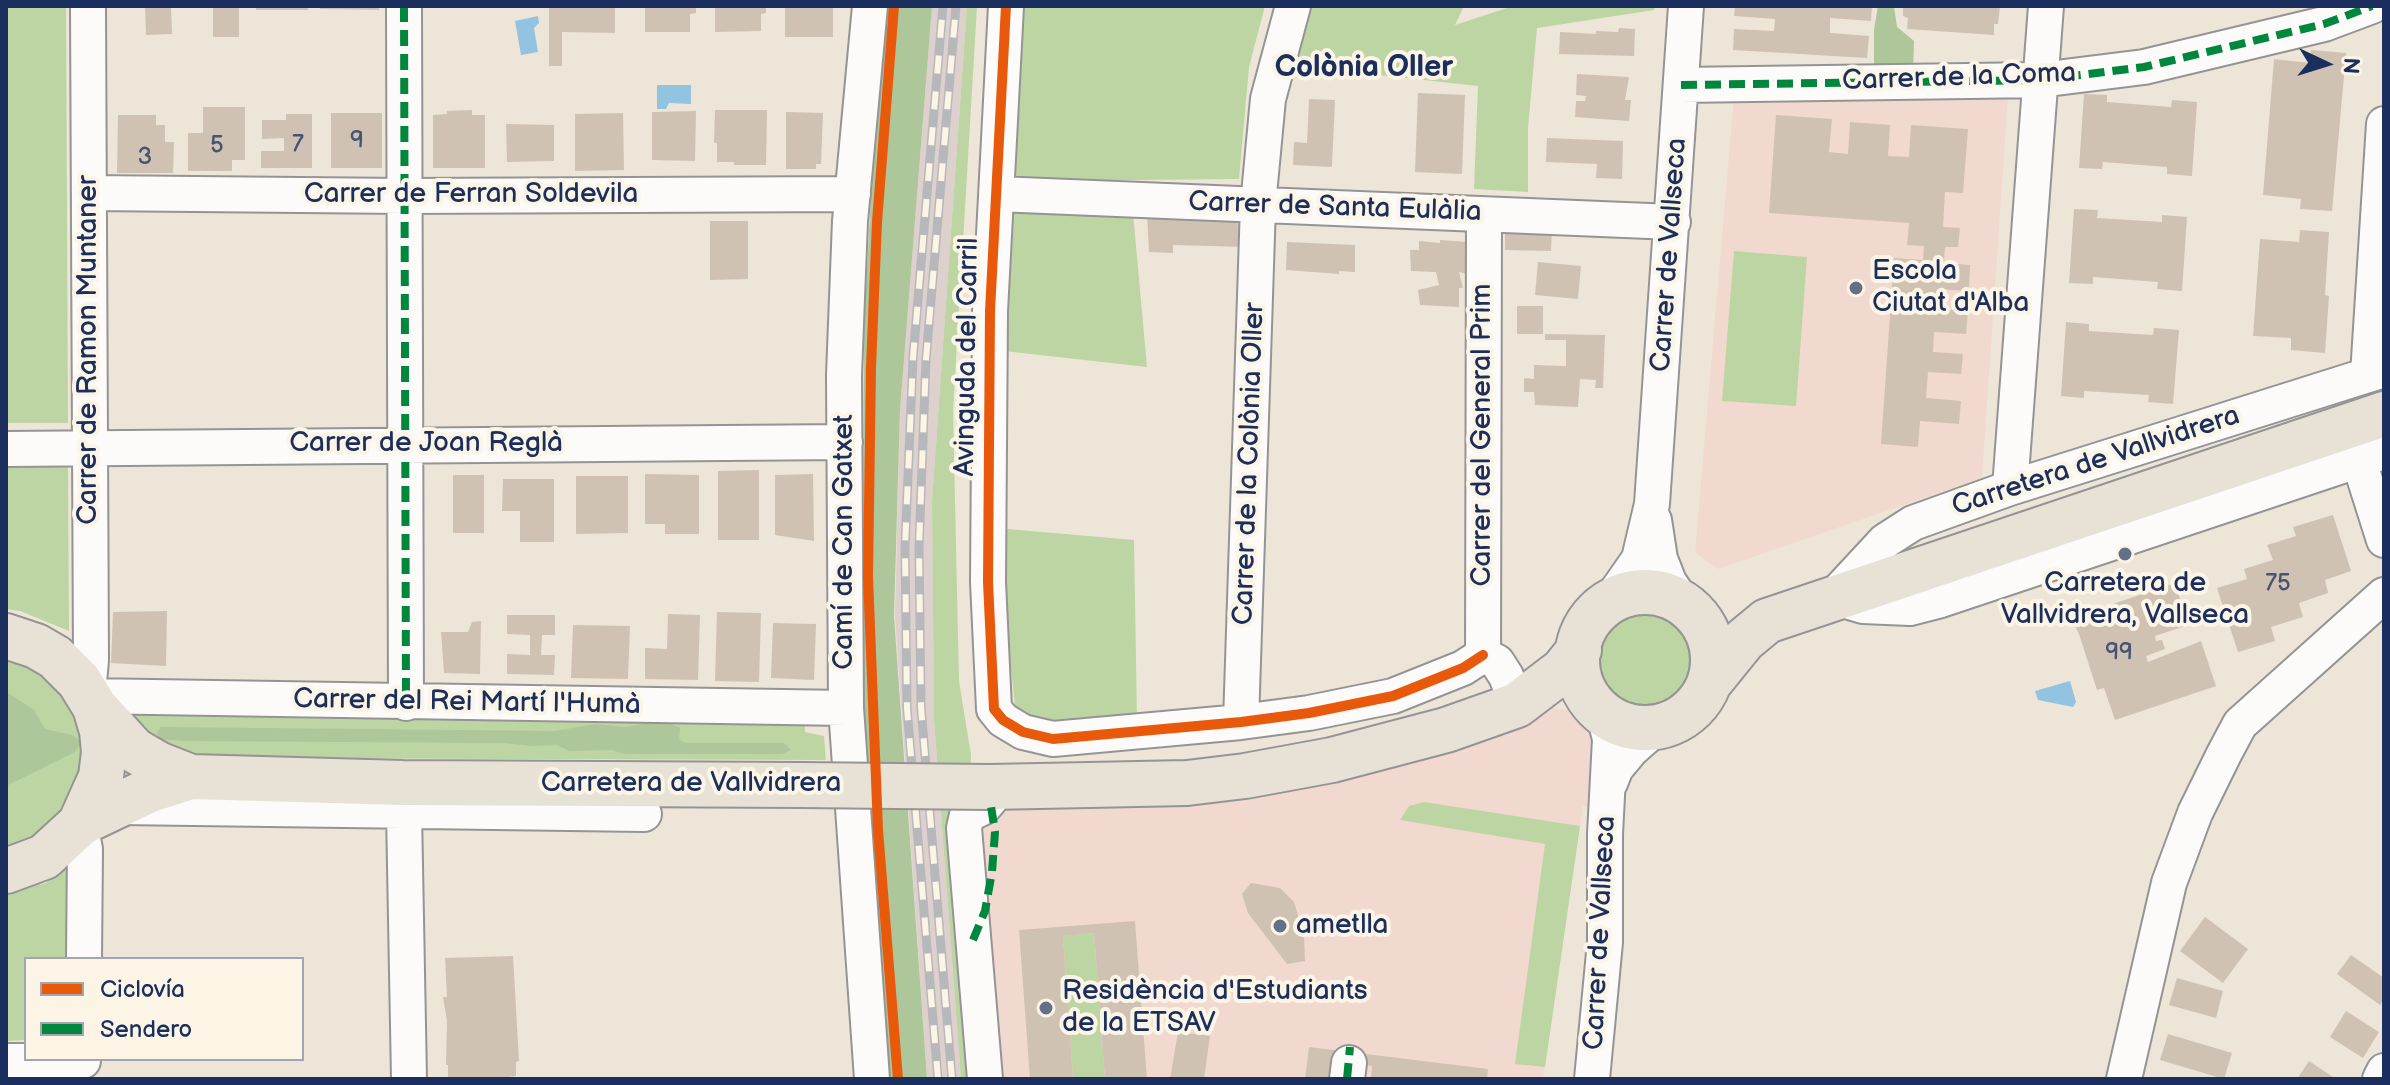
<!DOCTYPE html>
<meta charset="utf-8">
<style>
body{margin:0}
#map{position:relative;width:2390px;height:1085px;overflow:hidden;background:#ede5d8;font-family:"Balsamiq Sans",sans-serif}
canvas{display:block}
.frame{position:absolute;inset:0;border:8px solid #1b2f5e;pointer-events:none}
.legend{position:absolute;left:24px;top:957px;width:280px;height:104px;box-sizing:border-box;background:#fcf5e5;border:2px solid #a2a6af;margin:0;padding:10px 14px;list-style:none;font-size:24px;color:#1b2f5e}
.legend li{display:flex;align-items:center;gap:16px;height:40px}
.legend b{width:40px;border:2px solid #a2a6af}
.north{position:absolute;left:2286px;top:24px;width:80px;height:80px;-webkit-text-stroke:6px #fcf5e5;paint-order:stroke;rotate:94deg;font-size:22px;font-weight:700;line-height:32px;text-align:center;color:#1b2f5e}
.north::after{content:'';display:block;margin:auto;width:28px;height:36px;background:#1b2f5e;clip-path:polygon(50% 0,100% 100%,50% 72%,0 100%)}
</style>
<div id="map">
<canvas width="2390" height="1085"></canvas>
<div class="frame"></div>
<ul class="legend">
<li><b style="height:10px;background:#e8590c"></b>Ciclovía</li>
<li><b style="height:10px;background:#00873e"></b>Sendero</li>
</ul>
<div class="north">N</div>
</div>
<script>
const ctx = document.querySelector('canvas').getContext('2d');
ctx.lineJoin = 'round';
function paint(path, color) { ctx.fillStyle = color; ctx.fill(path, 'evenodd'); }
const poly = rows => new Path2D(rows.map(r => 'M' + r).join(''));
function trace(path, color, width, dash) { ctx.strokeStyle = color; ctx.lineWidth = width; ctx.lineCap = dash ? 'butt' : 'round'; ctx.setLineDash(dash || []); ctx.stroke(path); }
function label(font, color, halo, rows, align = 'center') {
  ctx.font = font + ' "Balsamiq Sans",sans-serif'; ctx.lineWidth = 8; ctx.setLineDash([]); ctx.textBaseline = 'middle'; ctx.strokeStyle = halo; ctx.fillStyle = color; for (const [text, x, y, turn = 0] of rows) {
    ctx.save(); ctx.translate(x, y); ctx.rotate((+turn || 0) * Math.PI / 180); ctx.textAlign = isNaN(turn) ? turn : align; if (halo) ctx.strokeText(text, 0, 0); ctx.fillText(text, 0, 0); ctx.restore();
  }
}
const built = poly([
 [1734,96,2008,97,1982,478,1718,569,1695,553],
 [1552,708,1567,710,1591,725,1597,753,1591,806,1583,806,1543,1079,985,1079,964,828,984,807]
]);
const industrial = poly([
 [932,6,967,6,932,501,934,720,961,1079,927,1079,895,616,900,410]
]);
const green = poly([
 [6,6,66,6,68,423,6,423],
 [967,6,977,6,953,410,959,681,971,755,970,799,974,1079,961,1079,934,720,932,501],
 [1016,6,1265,6,1249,67,1239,179,1026,181,1015,178,1008,172],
 [1305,6,1464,6,1455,25,1513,6,1655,6,1654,10,1537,28,1528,128,1528,192,1474,189,1478,86,1288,65],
 [1009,207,1133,213,1147,367,1004,351],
 [1734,251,1807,257,1796,406,1722,401],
 [6,464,68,464,69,631,20,611,6,609],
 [996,528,1134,540,1137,721,1038,728,1016,715],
 '1594 660a51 51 0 1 1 102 0a51 51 0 1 1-102 0Z',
 [6,652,36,664,79,714,85,763,66,810,36,837,6,849],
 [119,711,805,720,805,732,824,736,826,760,188,758,165,752],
 [1424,802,1580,826,1545,1067,1515,1064,1545,844,1400,820,1409,806],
 [70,864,69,959,26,959,26,1040,6,1041,6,892,46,883],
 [1094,933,1105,1079,1073,1079,1063,936]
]);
const forest = poly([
 [884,6,932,6,900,410,894,616,927,1079,886,1079,862,720,864,327,878,62],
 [1878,6,1894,6,1897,27,1914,41,1913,71,1874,78,1874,30],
 [6,692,34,710,45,729,72,735,81,742,75,752,6,786],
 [648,723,669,723,680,728,679,739,686,743,784,743,791,750,782,754,624,754,612,750,569,751,557,745,532,746,504,743,183,741,159,739,157,732,161,727,555,731,595,724,624,727]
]);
const water = poly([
 [538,16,539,23,534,28,538,52,521,55,515,21],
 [657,85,691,85,691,104,669,103,666,109,657,109],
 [2070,681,2076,702,2073,707,2038,700,2035,691]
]);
const building = poly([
 [145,6,171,6,172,34,146,35],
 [213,6,239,6,239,37,213,37],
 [256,6,308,6,308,10,256,10],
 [320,6,379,6,379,10,320,9],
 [549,6,615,6,615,33,562,32,562,66,549,66],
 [645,6,696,6,696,13,690,14,690,32,645,32],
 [715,6,766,6,766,13,761,14,761,31,715,32],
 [785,6,833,6,833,37,785,37],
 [1735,6,1872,6,1871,21,1830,18,1830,33,1869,36,1867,58,1733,50,1734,29,1774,31,1775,19,1734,16],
 [1903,6,2000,6,1998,24,1994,24,1994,35,1907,29,1908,18,1903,16],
 [1619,28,1635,29,1634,56,1559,54,1560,32,1596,34,1596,31,1618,32],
 [2311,50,2346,53,2332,211,2300,209,2301,199,2263,195,2274,59,2310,63],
 [1577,74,1629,77,1625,100,1631,100,1629,121,1575,117,1576,101,1585,101,1586,96,1576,95],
 [1418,93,1465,95,1462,174,1415,172],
 [2084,94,2107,95,2107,102,2171,107,2172,100,2197,102,2192,176,2167,174,2167,167,2103,162,2102,169,2079,168],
 [1309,99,1335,100,1332,167,1293,165,1294,142,1307,143],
 [203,107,245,107,245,160,232,160,232,171,188,171,188,133,203,133],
 [472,110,472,115,485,115,485,168,433,168,433,115,447,114,447,111],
 [715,110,767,110,766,165,734,165,734,162,717,162,717,143,714,143],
 [696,111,695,161,652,160,652,112],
 [786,112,823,113,821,164,816,164,816,169,786,169],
 [331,113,382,113,382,168,331,168],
 [623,113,624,170,575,171,575,114],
 [286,114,312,114,312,168,261,168,261,151,284,151,284,138,262,139,262,120,286,120],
 [118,115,156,115,156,125,165,125,165,142,174,142,173,173,117,173],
 [1776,115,1832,119,1829,152,1848,154,1850,122,1890,125,1888,156,1909,157,1911,125,1968,129,1963,193,1945,192,1943,227,1960,228,1958,247,1945,247,1944,263,1970,265,1969,291,1939,289,1937,309,1968,311,1966,334,1934,332,1933,352,1963,354,1961,374,1928,372,1926,398,1961,401,1959,424,1920,421,1918,447,1881,444,1894,258,1923,260,1924,246,1907,245,1909,223,1769,213],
 [506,124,554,125,554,161,507,162],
 [1547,138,1623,141,1622,179,1596,178,1597,164,1546,162],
 [2074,209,2098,210,2097,218,2162,222,2162,215,2187,217,2182,291,2157,289,2158,282,2093,277,2093,284,2069,283],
 [1147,213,1246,217,1245,247,1173,245,1173,253,1149,252],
 [710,221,748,221,748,279,710,280],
 [1505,227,1552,228,1551,251,1505,250],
 [2300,230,2329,232,2325,295,2329,296,2325,353,2291,350,2291,338,2253,336,2260,239,2299,242],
 [1440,240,1467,242,1466,274,1459,272,1463,288,1459,288,1459,307,1420,305,1418,290,1439,285,1436,272,1411,271,1410,250,1419,250,1419,241,1440,243],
 [1287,242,1355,245,1355,272,1339,271,1339,274,1286,270],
 [1538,262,1581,266,1578,299,1535,295],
 [1517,306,1543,306,1543,334,1517,334],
 [2066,322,2089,324,2089,331,2153,335,2154,328,2179,330,2173,404,2148,402,2149,395,2084,391,2084,398,2061,396],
 [1545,334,1605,335,1603,388,1595,388,1596,380,1580,379,1578,407,1535,405,1534,392,1524,392,1524,378,1534,379,1534,365,1566,366,1566,340,1545,340],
 [759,470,759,540,718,540,718,471],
 [645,474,699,475,699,534,665,534,665,524,645,524],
 [813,474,814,541,775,535,775,475],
 [453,475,484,475,484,533,453,533],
 [576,476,628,476,628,533,576,534],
 [503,479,554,479,554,542,520,542,520,511,502,511],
 [2333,515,2351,571,2325,580,2328,593,2299,603,2303,617,2271,627,2275,641,2238,652,2217,588,2247,579,2244,569,2273,560,2267,545,2296,536,2293,527],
 [2175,583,2188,625,2155,636,2156,641,2162,640,2165,649,2146,656,2148,662,2201,641,2216,686,2115,720,2104,688,2097,690,2079,634,2071,618],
 [167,611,166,666,111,663,113,612],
 [717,612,761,613,759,682,715,681],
 [668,614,700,615,698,680,645,679,645,648,667,649],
 [507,615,555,615,555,635,542,635,541,655,555,655,554,675,507,674,507,654,530,655,530,635,507,634],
 [481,621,480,674,444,673,441,632,468,632,472,622],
 [773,623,816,624,814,680,771,678],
 [573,625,630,626,628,679,571,678],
 [1251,883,1280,888,1294,902,1304,935,1305,961,1287,964,1248,913,1242,894],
 [2205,917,2248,949,2223,983,2180,951],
 [1135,921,1147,1079,1105,1079,1094,933,1063,936,1073,1079,1030,1079,1019,930],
 [2351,955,2384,978,2384,999,2380,1005,2337,974],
 [513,956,519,1061,516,1062,516,1076,508,1077,508,1079,448,1079,448,1065,446,1065,447,1021,443,997,447,997,445,958],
 [2177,978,2223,991,2216,1018,2169,1005],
 [2346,1011,2379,1032,2363,1058,2330,1037],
 [1178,1032,1210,1036,1204,1079,1170,1079],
 [2168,1034,2232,1053,2224,1079,2160,1060],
 [1309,1047,1488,1069,1487,1079,1371,1079,1372,1066,1339,1062,1337,1079,1305,1079],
 [2309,1061,2336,1079,2297,1079]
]);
const minor = poly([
 [404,6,406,703],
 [870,6,850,221,844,375,846,708,872,1079],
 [1006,6,990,311,988,582,994,709,1003,720,1023,732,1053,739,1241,722,1309,713,1393,696,1463,668,1483,655],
 [1681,85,2040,80,2144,67,2324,24,2372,6],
 [89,193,405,196,853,194],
 [997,194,1673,222],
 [2384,370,2010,488,1913,523,1885,541,1833,597,1863,606,1910,608,1941,600,2384,452],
 [2368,375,2384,124],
 [6,449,845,442],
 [2359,461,2384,540],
 [2010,488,2046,6],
 [1654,520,1660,559,1669,582,1684,604],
 [1609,602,1639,559,1652,504,1686,6],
 [1483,655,1484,215],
 [1483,655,1497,662,1506,676,1517,705],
 [88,693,91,660,88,6],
 [89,696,846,708],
 [1241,722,1258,205,1268,99,1293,6],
 [1610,783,1616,768,1631,750,1648,735,1666,725],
 [119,807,644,814],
 [404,812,409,1079],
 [80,824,85,849,84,959],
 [6,1061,83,1061],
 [985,1079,964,828,967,815,984,807,990,800,990,787],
 [1347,1079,1349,1063],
 [1592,1079,1605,942,1605,834,1610,739,1604,715],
 [2124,1079,2169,883,2195,813,2224,754,2240,724,2384,595],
 [2380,1079,2384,1071]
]);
const major = poly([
 '1577 660a68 68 0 1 1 136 0a68 68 0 1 1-136 0Z',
 [6,636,36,646,55,657,79,681,95,707,102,731,104,752,101,777,80,824,44,857,6,871],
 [1710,682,1744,640,1767,621,2384,414],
 [95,707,134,750,158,764,191,777,403,783,801,785],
 [990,787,1187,783,1245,776,1332,760,1446,730,1517,705,1563,670,1579,650],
 [81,823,150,790,191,777]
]);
const rail = poly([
 [938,1079,907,708,905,547,913,358,943,6],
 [952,1079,921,707,919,547,926,359,956,6]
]);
const majorBridge = poly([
 [801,785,990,787]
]);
const quiet = poly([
 [404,6,406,703],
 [1681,85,2040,80,2144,67,2324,24,2372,6],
 [973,940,985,911,992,872,995,832,990,800],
 [1347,1079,1350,1047]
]);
const cycleway = poly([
 [894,6,877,222,871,367,868,577,878,830,898,1079],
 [1006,6,990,311,988,582,994,709,1003,720,1023,732,1053,739,1241,722,1309,713,1393,696,1463,668,1483,655]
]);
const markers = [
 [1856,288,8,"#646f89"],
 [2125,554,8,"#646f89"],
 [1280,926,8,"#646f89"],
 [1046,1008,8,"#646f89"]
];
const numberNames = [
 ["9",357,141],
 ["7",298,145],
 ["5",217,146],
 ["3",145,158],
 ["75",2278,584],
 ["99",2119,653]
];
const streetNames = [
 ["Carrer de la Coma",1959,78,-2],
 ["Carrer de Ferran Soldevila",471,195],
 ["Carrer de Santa Eulàlia",1335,208,2],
 ["Carrer de Vallseca",1670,255,-86],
 ["Carrer de Ramon Muntaner",89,350,-90],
 ["Avinguda del Carril",968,357,-89],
 ["Carrer del General Prim",1483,435,-90],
 ["Carrer de Joan Reglà",426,444],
 ["Carretera de Vallvidrera",2096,462,-18],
 ["Carrer de la Colònia Oller",1250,464,-88],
 ["Camí de Can Gatxet",845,542,-90],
 ["Carrer del Rei Martí l'Humà",467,703,1],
 ["Carretera de Vallvidrera",691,784],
 ["Carrer de Vallseca",1601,933,-87]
];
const poiNames = [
 ["Escola",1872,272],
 ["Ciutat d'Alba",1872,304],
 ["Carretera de",2125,584,"center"],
 ["Vallvidrera, Vallseca",2125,616,"center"],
 ["ametlla",1296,926],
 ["Residència d'Estudiants",1062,992],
 ["de la ETSAV",1062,1024]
];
const neighbourhoodNames = [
 ["Colònia Oller",1364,68]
];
paint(built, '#f2d9d0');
paint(industrial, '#ded0cc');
paint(green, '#bdd5a3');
paint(forest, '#adc69a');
paint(water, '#92c3e0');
paint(building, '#d0c2b2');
trace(minor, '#959495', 38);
trace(major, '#959495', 48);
trace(minor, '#fcfbf9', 34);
trace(major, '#e7e2d5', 44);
trace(rail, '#b7b8bb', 9);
trace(rail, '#fcf5e5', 6, [18]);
trace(majorBridge, '#959495', 48, []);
trace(majorBridge, '#e7e2d5', 44);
trace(quiet, '#00873e', 8, [16, 8]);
trace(cycleway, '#e8590c', 10);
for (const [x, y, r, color] of markers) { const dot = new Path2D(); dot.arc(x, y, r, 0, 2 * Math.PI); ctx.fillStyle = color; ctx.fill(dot); trace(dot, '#fcf5e5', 3); }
label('24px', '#485473', null, numberNames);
label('28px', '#1b2f5e', '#fcf5e5', streetNames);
label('28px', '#1b2f5e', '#fcf5e5', poiNames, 'left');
label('bold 30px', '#1b2f5e', '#fcf5e5', neighbourhoodNames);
</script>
